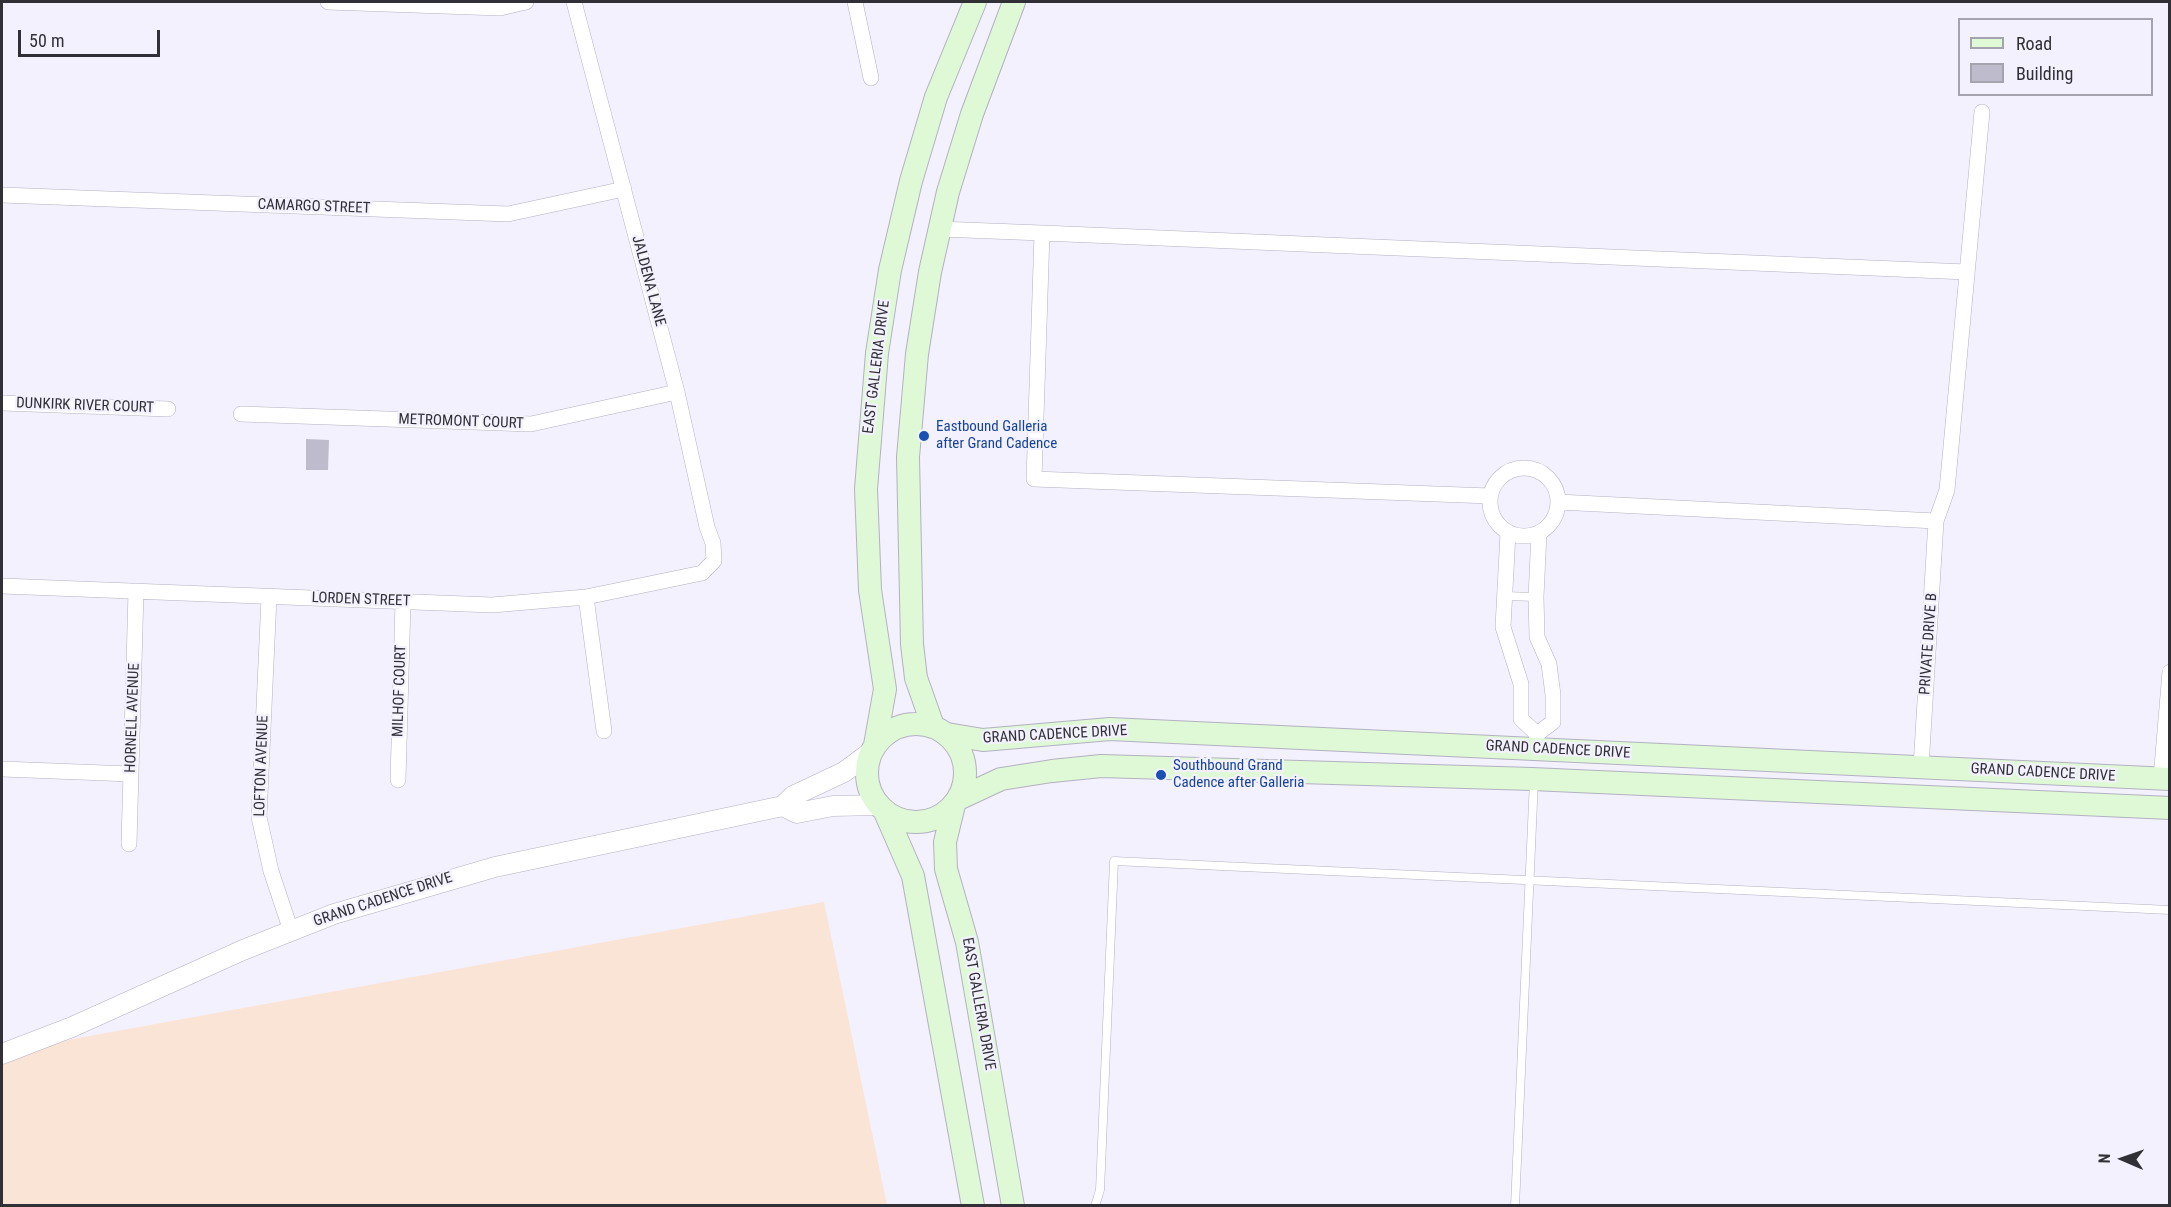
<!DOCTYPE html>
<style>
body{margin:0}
#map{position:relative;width:2171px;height:1207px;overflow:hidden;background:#f3f1fe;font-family:"Roboto Condensed",sans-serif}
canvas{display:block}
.frame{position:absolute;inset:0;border:3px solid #313036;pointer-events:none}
.legend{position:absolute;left:1958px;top:18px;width:195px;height:78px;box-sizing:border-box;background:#f3f1fe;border:2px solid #a5a4ae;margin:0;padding:8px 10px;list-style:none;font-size:18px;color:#313036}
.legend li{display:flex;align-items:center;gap:12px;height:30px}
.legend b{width:30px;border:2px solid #a5a4ae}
.north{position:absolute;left:2093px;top:1129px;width:60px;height:60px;-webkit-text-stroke:4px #f3f1fe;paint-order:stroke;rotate:272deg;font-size:16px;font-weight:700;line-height:24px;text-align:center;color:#313036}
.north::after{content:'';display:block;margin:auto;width:21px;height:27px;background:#313036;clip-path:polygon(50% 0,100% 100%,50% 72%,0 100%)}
.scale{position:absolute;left:18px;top:30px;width:142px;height:27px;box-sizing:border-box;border:3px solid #313036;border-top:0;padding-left:8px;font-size:18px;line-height:21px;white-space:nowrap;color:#313036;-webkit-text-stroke:4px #f3f1fe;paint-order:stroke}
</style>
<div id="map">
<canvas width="2171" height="1207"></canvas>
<div class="frame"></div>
<ul class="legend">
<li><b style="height:8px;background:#dff9d6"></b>Road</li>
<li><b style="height:16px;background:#bebccc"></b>Building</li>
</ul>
<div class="north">N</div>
<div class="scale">50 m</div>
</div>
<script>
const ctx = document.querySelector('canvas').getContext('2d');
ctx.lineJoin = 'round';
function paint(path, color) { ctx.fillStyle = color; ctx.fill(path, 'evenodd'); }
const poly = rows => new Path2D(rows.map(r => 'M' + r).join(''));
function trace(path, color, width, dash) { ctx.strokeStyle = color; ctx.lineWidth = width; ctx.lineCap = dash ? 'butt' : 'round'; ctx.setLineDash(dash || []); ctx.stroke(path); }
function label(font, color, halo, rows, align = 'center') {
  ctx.font = font + ' "Roboto Condensed",sans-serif'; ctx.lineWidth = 4.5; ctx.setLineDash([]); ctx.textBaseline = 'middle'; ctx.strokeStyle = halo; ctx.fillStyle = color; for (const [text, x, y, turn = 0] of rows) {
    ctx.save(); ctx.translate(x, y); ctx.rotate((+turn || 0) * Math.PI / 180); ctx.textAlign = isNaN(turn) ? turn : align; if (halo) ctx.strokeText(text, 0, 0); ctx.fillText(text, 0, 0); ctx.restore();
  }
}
const industrial = poly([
 [824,902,887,1205,2,1206,2,1052]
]);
const building = poly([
 [306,439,329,440,328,470,306,470]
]);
const service = poly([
 [1504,596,1536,597],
 [1095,1206,1100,1190,1114,861,2170,910],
 [1515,1206,1534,780]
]);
const minor = poly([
 [328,2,500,8,526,2],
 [855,2,871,78],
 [2,195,508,214,624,189],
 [939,229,1042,233],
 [2,403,168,409],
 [241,414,531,424,677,392],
 '1490 502a34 34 0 1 1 68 0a34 34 0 1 1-68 0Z',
 [1490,496,1034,479,1042,233,1967,272],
 [1558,502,1936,521],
 [1508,533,1503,627,1521,684,1521,719,1537,734,1536,749],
 [2,586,492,605,586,597,702,573,714,561,713,543,707,527,677,392,574,2],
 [269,597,259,817,271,871,291,931],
 [586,597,604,731],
 [1537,734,1553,722,1553,695,1549,664,1537,637,1536,597,1539,533],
 [1921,767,1936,521,1947,490,1982,112],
 [2,769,131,774],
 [2161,779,2170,672],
 [398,780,403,602],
 [129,844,136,591]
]);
const tertiary = poly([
 [783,806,797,813,833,806,879,805],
 [2,1054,72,1027,243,950,334,914,495,867,783,806,793,796,844,772,871,752]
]);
const secondary = poly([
 '867 773a49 49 0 1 1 98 0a49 49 0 1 1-98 0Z',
 [933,726,916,678,912,644,908,457,917,354,930,272,948,192,972,114,1014,2],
 [947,734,983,740,1110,729,2170,779],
 [875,745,885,689,870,590,866,489,877,353,890,270,911,181,936,97,975,2],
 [958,799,1001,779,1052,771,1101,766,1532,779,2170,808],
 [954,805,945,842,946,869,967,942,1013,1206],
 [885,812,913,876,973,1206]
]);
const markers = [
 [924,436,6,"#1a4fb4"],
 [1161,775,6,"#1a4fb4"]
];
const streetNames = [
 ["CAMARGO STREET",314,207,2],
 ["JALDENA LANE",648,281,75],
 ["EAST GALLERIA DRIVE",877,367,-83],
 ["DUNKIRK RIVER COURT",85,406,2],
 ["METROMONT COURT",461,422,2],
 ["LORDEN STREET",361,600,2],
 ["PRIVATE DRIVE B",1929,644,-86],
 ["MILHOF COURT",400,691,-88],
 ["HORNELL AVENUE",133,718,-88],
 ["GRAND CADENCE DRIVE",1055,735,-3],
 ["GRAND CADENCE DRIVE",1558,750,3],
 ["LOFTON AVENUE",262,766,-88],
 ["GRAND CADENCE DRIVE",2043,773,3],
 ["GRAND CADENCE DRIVE",383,900,-18],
 ["EAST GALLERIA DRIVE",978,1004,80]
];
const transitNames = [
 ["Eastbound Galleria",936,427],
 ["after Grand Cadence",936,444],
 ["Southbound Grand",1173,766],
 ["Cadence after Galleria",1173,783]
];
paint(industrial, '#fae4d6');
paint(building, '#bebccc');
trace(service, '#b3b1c1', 9);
trace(minor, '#b3b1c1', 16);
trace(tertiary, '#b3b1c1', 21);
trace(secondary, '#b3b1c1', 24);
trace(service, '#fff', 8);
trace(minor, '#fff', 15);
trace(tertiary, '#fff', 20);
trace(secondary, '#dff9d6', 22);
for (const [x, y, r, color] of markers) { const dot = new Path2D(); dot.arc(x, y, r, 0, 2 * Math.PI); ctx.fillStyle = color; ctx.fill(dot); trace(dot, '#f3f1fe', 2); }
label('15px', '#313036', '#f3f1fe', streetNames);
label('15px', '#164399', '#f3f1fe', transitNames, 'left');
</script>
